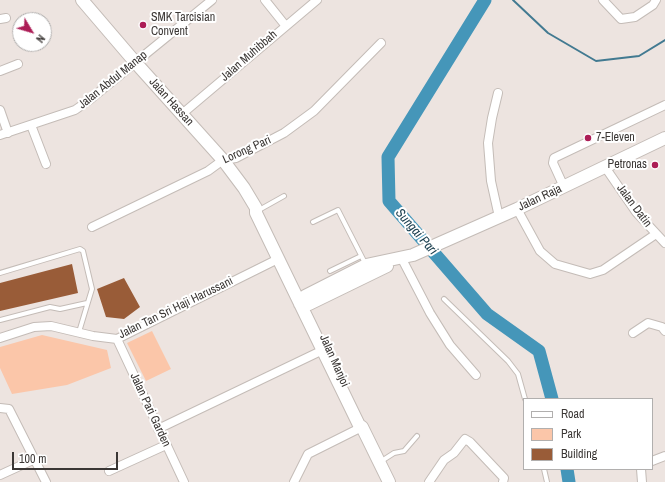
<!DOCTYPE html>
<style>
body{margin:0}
#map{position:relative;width:665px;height:482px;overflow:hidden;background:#ede4e0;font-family:"Archivo Narrow",sans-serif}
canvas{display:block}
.legend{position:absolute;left:523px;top:398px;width:130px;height:72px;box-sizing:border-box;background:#fff;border:1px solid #b1afae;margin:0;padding:5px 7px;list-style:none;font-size:12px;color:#3b3735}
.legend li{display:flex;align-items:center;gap:8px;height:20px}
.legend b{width:20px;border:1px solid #b1afae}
.north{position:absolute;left:12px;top:12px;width:40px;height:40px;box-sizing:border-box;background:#fff;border:1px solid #b1afae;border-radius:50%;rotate:128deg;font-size:11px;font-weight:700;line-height:16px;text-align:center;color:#3b3735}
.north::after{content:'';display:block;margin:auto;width:14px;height:18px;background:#ac1d56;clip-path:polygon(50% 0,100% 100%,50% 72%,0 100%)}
.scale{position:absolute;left:12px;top:452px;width:106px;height:18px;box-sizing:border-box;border:2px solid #3b3735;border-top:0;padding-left:5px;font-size:12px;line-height:14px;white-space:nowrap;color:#3b3735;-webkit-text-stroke:3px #fff;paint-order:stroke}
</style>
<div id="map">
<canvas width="665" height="482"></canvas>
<ul class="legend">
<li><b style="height:5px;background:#fff"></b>Road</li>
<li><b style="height:11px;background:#fbc6a9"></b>Park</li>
<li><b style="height:11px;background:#995c38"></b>Building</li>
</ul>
<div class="north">N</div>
<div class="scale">100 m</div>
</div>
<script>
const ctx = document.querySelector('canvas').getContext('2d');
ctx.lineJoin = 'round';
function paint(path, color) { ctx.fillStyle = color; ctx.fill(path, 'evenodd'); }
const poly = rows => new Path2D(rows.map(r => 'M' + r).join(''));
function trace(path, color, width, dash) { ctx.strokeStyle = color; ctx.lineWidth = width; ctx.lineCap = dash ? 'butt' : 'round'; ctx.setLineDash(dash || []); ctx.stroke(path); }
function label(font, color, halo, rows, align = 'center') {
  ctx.font = font + ' "Archivo Narrow",sans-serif'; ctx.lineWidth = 4; ctx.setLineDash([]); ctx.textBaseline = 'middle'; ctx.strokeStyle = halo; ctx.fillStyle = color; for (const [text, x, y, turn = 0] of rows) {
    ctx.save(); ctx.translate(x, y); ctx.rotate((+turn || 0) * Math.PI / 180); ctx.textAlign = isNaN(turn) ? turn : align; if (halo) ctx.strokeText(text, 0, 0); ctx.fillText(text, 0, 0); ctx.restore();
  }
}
const green = poly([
 [152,331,171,369,146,381,127,343],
 [42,335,107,350,111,368,67,385,12,394,0,368,0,347]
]);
const stream = poly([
 [513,0,548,33,596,61,639,56,665,40]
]);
const river = poly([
 [485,0,388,157,389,201,487,314,539,351,552,399],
 [567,469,569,482]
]);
const building = poly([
 [72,264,78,293,0,311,0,283],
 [124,278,140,307,124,319,106,317,97,289]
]);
const lane = poly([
 [259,210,284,196],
 [313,222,338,210,365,263],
 [330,271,361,256],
 [0,273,80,249,83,251,92,289,79,332],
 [444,299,508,361,518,374,525,399],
 [0,320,50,307,60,309,87,303],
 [380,462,394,453,404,451,417,436],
 [544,469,547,482]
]);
const street = poly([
 [265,0,285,25],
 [603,0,621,19,635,17,653,5,656,0],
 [0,19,6,18],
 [0,71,18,64],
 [498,93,492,118,488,143,491,181,499,217],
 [0,110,8,133],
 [182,114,317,0],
 [31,125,46,164],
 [0,135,75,110,88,101,212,0],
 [605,167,636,212,665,243],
 [564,187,553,163,554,158,665,105],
 [517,209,540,251,555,264,590,274,603,270,656,234],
 [92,227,208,171,223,160,236,158,284,133,314,111,381,43],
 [403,261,430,313,450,345,476,375],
 [633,333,648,323,662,327,665,331],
 [0,338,34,327,51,326,93,336,117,339,278,259],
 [117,339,184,482],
 [0,408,9,409,46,482],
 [158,429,323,350],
 [652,461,665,456],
 [641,469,642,482],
 [109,471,166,445],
 [0,475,35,459],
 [294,482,308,454,362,427],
 [429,482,444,460,454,453,465,439,470,442,504,478,503,482]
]);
const secondary = poly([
 [82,0,135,62,223,160,244,188,256,208,256,213,359,425,362,427,389,482],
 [300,304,305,296,366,265,413,255,517,209,665,138],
 [300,304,309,304,387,266]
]);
const markers = [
 [143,25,4,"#ac1d56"],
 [588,138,4,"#ac1d56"],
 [655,165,4,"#ac1d56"]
];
const poiNames = [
 ["SMK Tarcisian",151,18],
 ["Convent",151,32],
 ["7-Eleven",596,138],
 ["Petronas",647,165,"right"]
];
const streetNames = [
 ["Jalan Muhibbah",249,56,-41],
 ["Jalan Abdul Manap",113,80,-39],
 ["Jalan Hassan",171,102,48],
 ["Lorong Pari",247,150,-24],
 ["Jalan Raja",540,198,-25],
 ["Jalan Datin",634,206,53],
 ["Jalan Tan Sri Haji Harussani",176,308,-26],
 ["Jalan Manjoi",334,361,66],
 ["Jalan Pari Garden",150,410,65]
];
const waterNames = [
 ["Sungai Pari",416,232,49]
];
paint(green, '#fbc6a9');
trace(stream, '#427a91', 2);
trace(river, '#4596b9', 13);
paint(building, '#995c38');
trace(lane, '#c4bcb7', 6);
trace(street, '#c4bcb7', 10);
trace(secondary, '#c4bcb7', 14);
trace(lane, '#fff', 4);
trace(street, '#fff', 8);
trace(secondary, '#fff', 12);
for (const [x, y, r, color] of markers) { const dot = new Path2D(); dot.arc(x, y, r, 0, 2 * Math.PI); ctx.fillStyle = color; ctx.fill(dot); trace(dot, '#fff', 1.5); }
label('12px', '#3b3735', '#fff', poiNames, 'left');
label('12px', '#3b3735', '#fff', streetNames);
label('italic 13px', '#1c4050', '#fff', waterNames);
</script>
